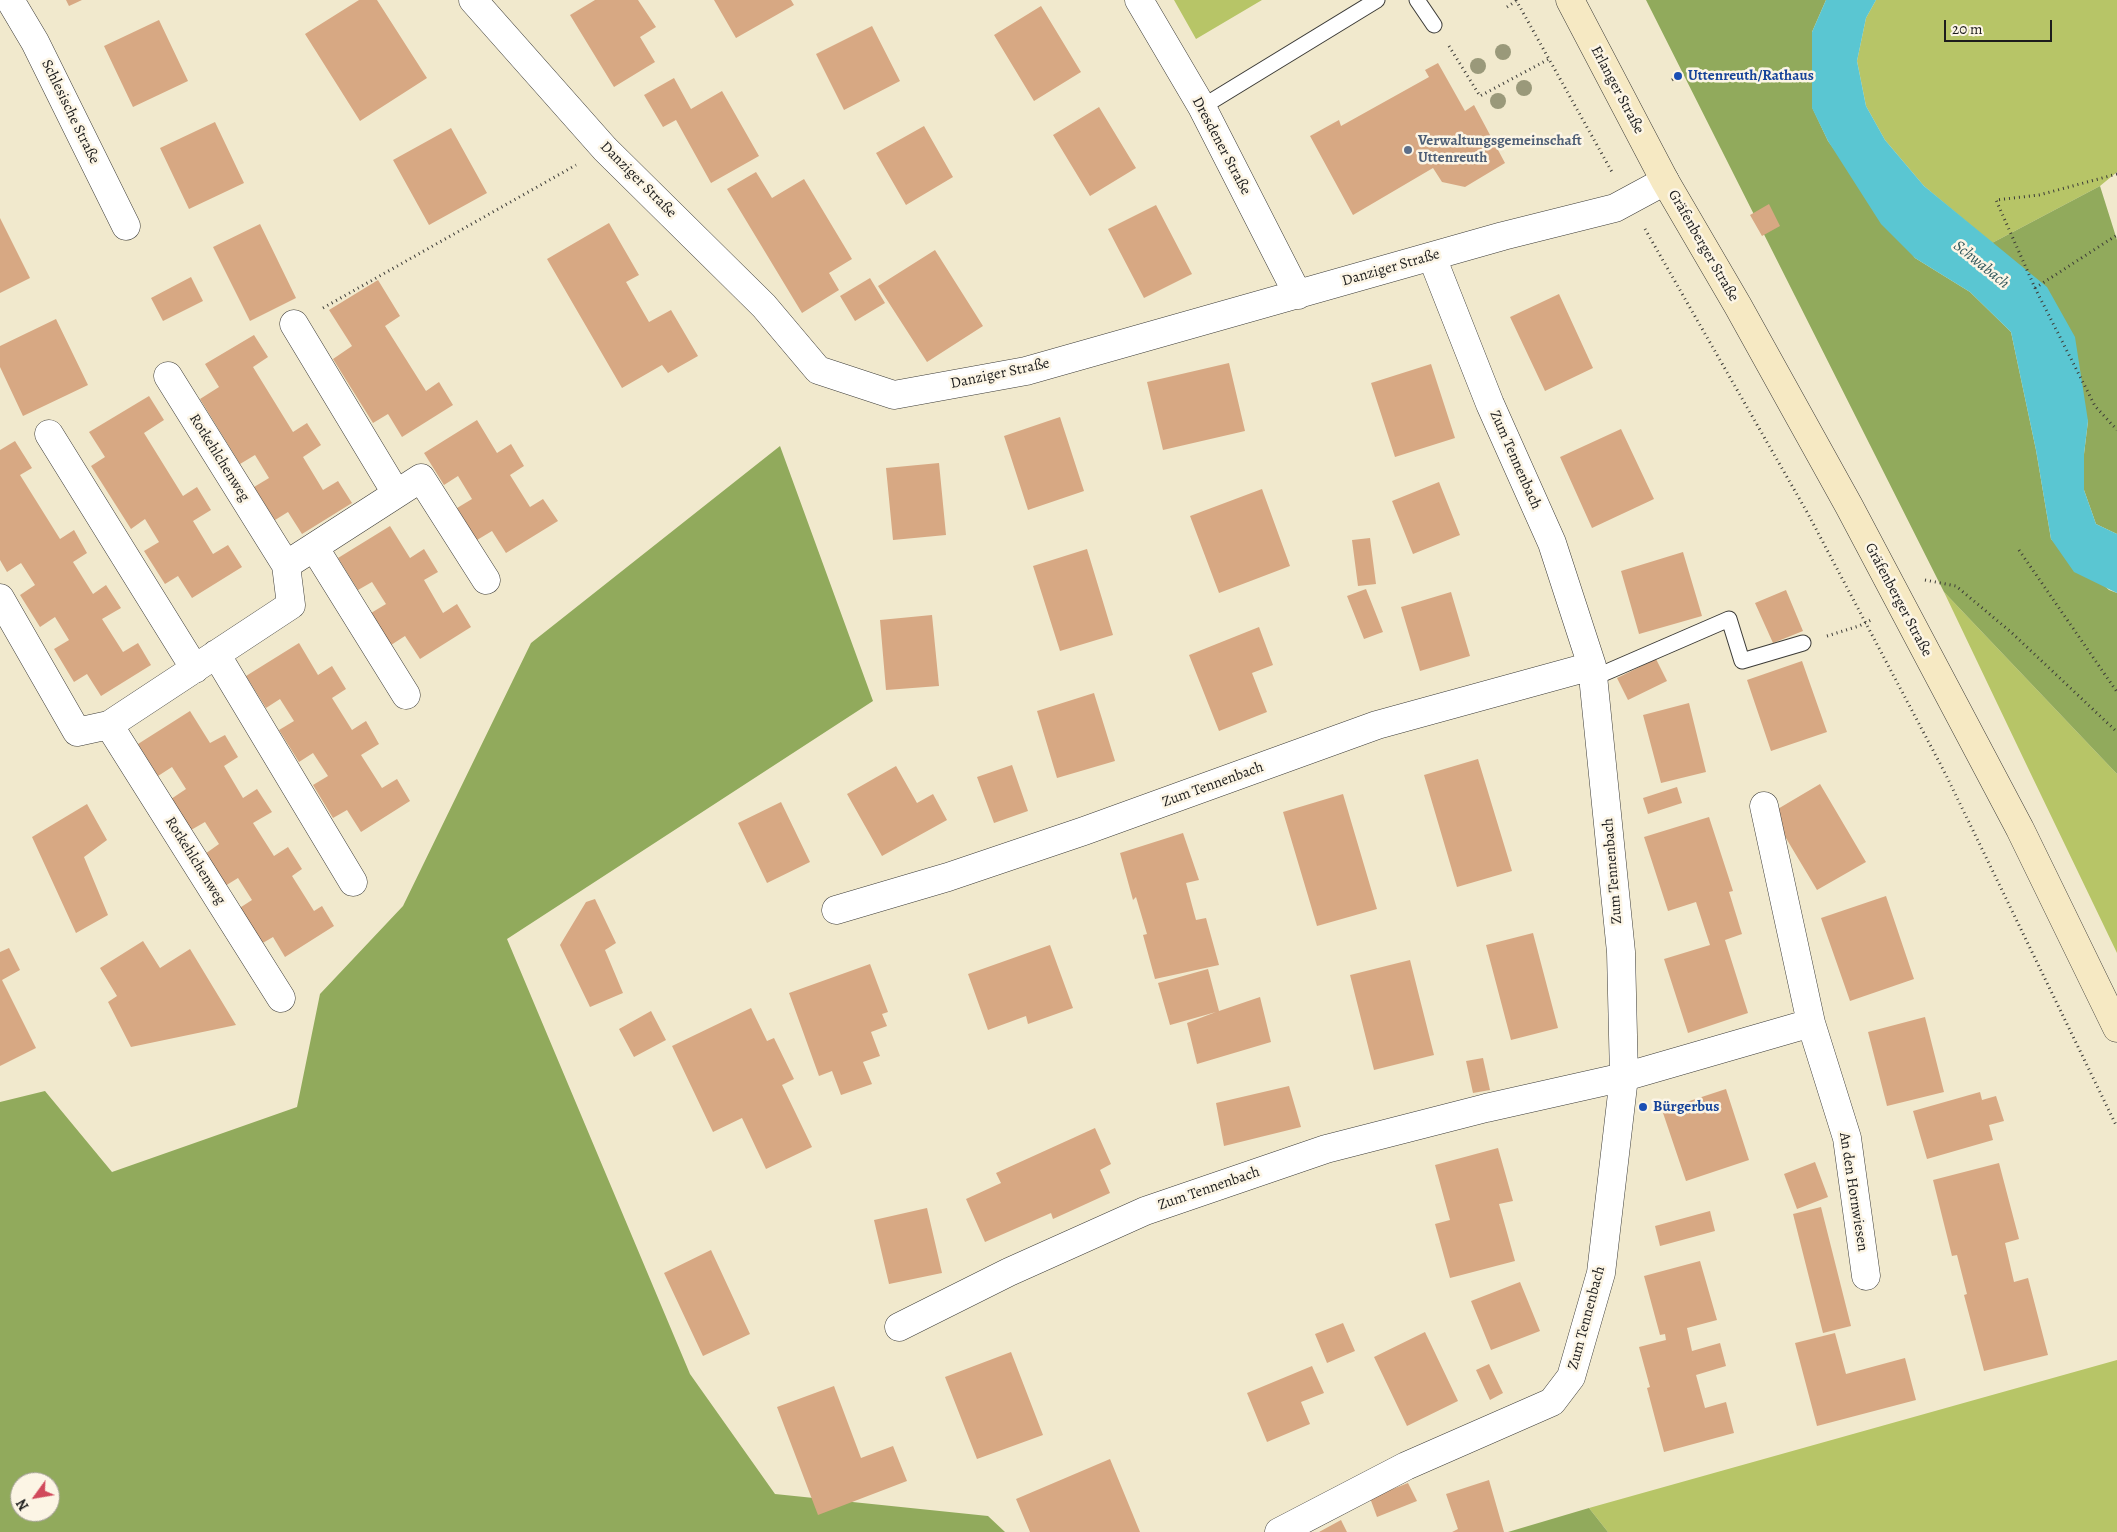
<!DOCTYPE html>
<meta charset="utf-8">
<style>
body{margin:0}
#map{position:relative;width:2117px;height:1532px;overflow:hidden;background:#f1e9cd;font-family:Alegreya,serif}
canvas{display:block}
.north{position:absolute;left:10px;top:1472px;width:50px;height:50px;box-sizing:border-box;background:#fcf5e5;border:1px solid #a29e95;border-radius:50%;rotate:238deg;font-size:14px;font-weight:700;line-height:20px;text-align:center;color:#1c1c1c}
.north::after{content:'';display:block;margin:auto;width:18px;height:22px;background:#d1495b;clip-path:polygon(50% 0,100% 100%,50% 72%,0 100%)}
.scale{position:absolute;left:1944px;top:20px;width:108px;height:22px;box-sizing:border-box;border:2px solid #1c1c1c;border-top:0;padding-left:6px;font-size:15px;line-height:18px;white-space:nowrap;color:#1c1c1c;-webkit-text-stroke:4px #fcf5e5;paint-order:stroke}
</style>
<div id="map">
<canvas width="2117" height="1532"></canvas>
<div class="north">N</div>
<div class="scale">20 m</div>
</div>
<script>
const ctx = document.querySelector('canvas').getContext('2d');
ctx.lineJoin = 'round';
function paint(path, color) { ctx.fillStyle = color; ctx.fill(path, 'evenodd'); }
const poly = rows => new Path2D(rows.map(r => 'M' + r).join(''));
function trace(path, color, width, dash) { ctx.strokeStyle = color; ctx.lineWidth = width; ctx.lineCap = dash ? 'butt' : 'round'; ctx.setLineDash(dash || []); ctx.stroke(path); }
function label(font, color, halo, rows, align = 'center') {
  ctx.font = font + ' Alegreya,serif'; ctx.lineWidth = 5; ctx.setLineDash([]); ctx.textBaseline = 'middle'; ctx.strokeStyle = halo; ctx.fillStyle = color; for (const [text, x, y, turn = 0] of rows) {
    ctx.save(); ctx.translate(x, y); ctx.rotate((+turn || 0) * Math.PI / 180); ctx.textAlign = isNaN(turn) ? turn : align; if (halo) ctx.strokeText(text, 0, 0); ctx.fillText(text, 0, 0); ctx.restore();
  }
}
const green = poly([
 [1174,0,1262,0,1196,39],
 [1876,0,2117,0,2117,172,2100,186,1992,243,1924,186,1885,140,1866,106,1857,61,1866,18],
 [1944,592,2117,774,2117,953,2028,768],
 [2117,1360,2117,1532,1608,1532,1589,1508]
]);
const forest = poly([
 [1646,0,1826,0,1812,32,1812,107,1828,141,1915,258,1970,292,2011,332,2036,450,2051,539,2109,590,2117,593,2117,774,1944,592],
 [2100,186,2117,240,2117,534,2096,524,2084,490,2084,454,2088,421,1992,243],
 [780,446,873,701,507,939,690,1374,775,1494,988,1516,1005,1532,0,1532,0,1102,45,1091,112,1172,297,1107,320,994,403,906,531,643],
 [20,1482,50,1482,50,1512,20,1512],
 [1589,1508,1608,1532,1508,1532]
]);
const water = poly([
 [1826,0,1876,0,1866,18,1857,61,1866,106,1885,140,1924,186,2047,287,2075,337,2088,421,2084,454,2084,490,2096,524,2117,534,2117,593,2074,572,2051,539,2036,450,2011,332,1970,292,1915,258,1881,224,1828,141,1812,108,1812,32]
]);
const building = poly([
 [66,0,82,0,69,6],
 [359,0,377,0,427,78,360,121,305,34],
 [595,0,638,0,656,27,640,37,655,62,614,87,570,15],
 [714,0,791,0,794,5,736,38],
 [1041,6,1081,72,1034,101,994,35],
 [159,20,188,81,133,107,104,46],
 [872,26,900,81,844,110,816,54],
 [1438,63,1465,111,1474,105,1505,163,1465,187,1442,182,1433,168,1353,215,1310,136,1339,120,1341,126,1429,77,1425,70],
 [674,78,691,109,722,91,759,156,711,183,676,120,663,127,644,95],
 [1099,107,1136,168,1090,196,1053,135],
 [215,122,244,183,189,209,160,148],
 [924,126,953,177,906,205,876,153],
 [451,128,487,193,429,225,393,160],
 [756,172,772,198,804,179,852,259,829,273,839,290,802,313,727,189],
 [1769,204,1780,226,1762,236,1750,215],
 [1156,205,1192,274,1144,298,1108,229],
 [0,218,30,278,0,293],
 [609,223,639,275,626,282,649,322,671,310,698,356,668,373,662,365,622,388,547,259],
 [260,224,296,298,250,321,213,247],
 [935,250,983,326,927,362,878,286],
 [191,277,203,301,163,321,151,298],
 [870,278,885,303,855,321,840,296],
 [378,280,400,316,385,326,426,391,439,382,453,405,402,437,388,414,373,423,333,359,352,346,329,310],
 [1559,294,1593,368,1545,391,1510,317],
 [56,319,88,385,23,416,0,367,0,346],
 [254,335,268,357,253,367,293,432,307,423,321,445,303,457,323,490,338,481,352,503,302,534,288,512,275,520,254,487,269,478,255,455,240,464,200,399,219,387,205,364],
 [1229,363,1245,431,1163,450,1147,382],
 [1431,364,1455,438,1395,457,1371,383],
 [149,396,164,420,144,433,183,496,197,487,211,510,193,521,213,554,228,545,242,567,192,598,178,576,165,584,144,551,159,542,145,519,131,529,91,466,105,457,89,432],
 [1060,417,1084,491,1028,510,1004,436],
 [477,420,497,453,511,444,524,466,510,475,530,507,543,499,558,521,506,553,492,531,477,540,457,508,472,499,458,476,444,485,424,453],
 [1621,429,1654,499,1592,528,1560,457],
 [15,441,32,468,20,475,60,539,74,530,87,553,73,562,93,594,106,585,121,608,102,619,123,652,138,643,151,665,101,696,87,674,74,682,54,649,69,640,55,617,40,627,20,595,35,585,21,563,7,572,0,560,0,450],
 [939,463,946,535,893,540,886,468],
 [1439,482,1460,535,1413,554,1392,501],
 [1262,489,1290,566,1219,593,1190,516],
 [390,526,410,558,424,549,438,572,424,580,443,613,457,604,471,627,420,659,405,636,391,645,371,613,386,604,372,582,358,590,338,558],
 [1370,538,1376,584,1358,586,1352,540],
 [1087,549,1113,635,1060,651,1033,566],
 [1683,552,1702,616,1639,634,1621,571],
 [1366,589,1383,632,1364,639,1347,596],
 [1786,590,1803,631,1773,643,1755,603],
 [1451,592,1470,656,1420,671,1401,607],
 [932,615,939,686,886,690,880,620],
 [1259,627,1273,665,1252,673,1267,712,1219,731,1189,655],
 [299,643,318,675,332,666,346,689,332,698,352,730,366,721,379,744,361,755,382,788,397,779,410,801,361,832,347,810,333,818,313,785,328,776,313,753,299,762,279,730,294,721,280,699,266,708,246,676],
 [1656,659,1667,681,1628,700,1617,678],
 [1802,661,1827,732,1771,751,1747,680],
 [1094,693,1115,761,1057,778,1037,711],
 [1689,703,1706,772,1661,783,1643,715],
 [190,711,210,743,225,735,238,757,224,766,243,798,257,789,272,812,253,823,274,856,288,847,302,869,292,876,314,911,322,906,334,926,285,957,273,937,261,944,238,909,252,900,238,878,225,886,205,854,219,844,205,822,191,830,171,799,186,789,172,767,158,776,138,744],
 [1478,759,1512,871,1457,887,1424,775],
 [1012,765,1028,811,994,823,977,777],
 [896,766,917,803,933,794,947,820,882,856,847,794],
 [1820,784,1866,862,1817,890,1771,813],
 [1677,787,1682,803,1648,814,1643,798],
 [1343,794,1377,909,1317,926,1283,812],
 [781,802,810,862,767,883,738,823],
 [87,804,107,840,84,857,108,915,76,933,32,837],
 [1709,817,1733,891,1729,892,1742,934,1725,940,1748,1013,1688,1033,1664,959,1710,945,1696,902,1668,911,1644,837],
 [1183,833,1199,880,1186,883,1196,920,1206,918,1219,965,1155,979,1143,935,1147,934,1136,897,1133,900,1120,853],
 [1886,896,1914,979,1850,1001,1821,918],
 [595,899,616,943,605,950,623,993,590,1007,560,945,586,902],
 [1533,933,1558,1028,1511,1040,1486,945],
 [143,941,160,968,190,949,236,1025,131,1047,108,1002,117,996,100,968],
 [1050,945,1073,1008,1028,1024,1026,1016,988,1030,968,974],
 [9,948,20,970,2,980,36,1048,0,1066,0,952],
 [1410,960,1434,1055,1374,1070,1350,975],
 [870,964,888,1012,882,1014,887,1026,871,1032,880,1056,863,1062,872,1084,841,1095,832,1071,819,1076,789,993],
 [1208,969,1219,1011,1260,997,1271,1042,1197,1064,1187,1023,1216,1012,1170,1025,1158,983],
 [751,1008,767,1041,774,1038,794,1079,782,1085,812,1147,766,1169,742,1118,713,1132,672,1046],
 [651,1011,666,1040,634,1057,619,1029],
 [1925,1017,1944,1092,1887,1106,1868,1032],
 [1483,1058,1490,1090,1473,1093,1466,1061],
 [1289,1086,1301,1127,1224,1146,1216,1103],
 [1726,1089,1749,1160,1686,1181,1662,1110],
 [1980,1092,1982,1100,1996,1096,2004,1121,1989,1125,1993,1140,1927,1159,1913,1111],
 [1095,1128,1111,1164,1100,1170,1110,1193,1053,1219,1051,1213,985,1242,966,1199,1001,1183,996,1173],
 [1498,1148,1513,1201,1499,1204,1515,1261,1450,1278,1435,1224,1450,1220,1435,1165],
 [1815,1162,1828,1197,1797,1209,1784,1174],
 [1999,1163,2019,1239,2005,1243,2014,1282,2028,1278,2048,1355,1984,1371,1964,1295,1967,1294,1957,1255,1952,1256,1933,1180],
 [1821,1207,1851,1326,1823,1333,1793,1214],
 [927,1208,942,1273,889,1284,874,1220],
 [1710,1211,1715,1231,1660,1246,1655,1226],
 [711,1250,750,1334,703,1356,664,1273],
 [1700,1261,1717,1320,1687,1328,1692,1351,1720,1343,1726,1366,1696,1375,1705,1408,1726,1402,1734,1433,1664,1452,1647,1388,1650,1387,1639,1347,1666,1340,1665,1334,1660,1335,1644,1276],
 [1520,1282,1540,1331,1491,1350,1471,1301],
 [1343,1323,1355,1351,1327,1363,1315,1334],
 [1425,1332,1458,1401,1407,1426,1374,1357],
 [1835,1333,1846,1374,1905,1358,1916,1400,1817,1426,1795,1343],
 [1011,1352,1043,1435,977,1459,945,1377],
 [1489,1364,1503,1393,1490,1400,1476,1370],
 [1312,1366,1324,1393,1301,1402,1310,1424,1267,1442,1247,1393],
 [834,1386,861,1458,893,1446,907,1481,818,1515,777,1407],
 [1110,1459,1140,1532,1030,1532,1016,1499],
 [1489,1480,1504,1532,1452,1532,1458,1529,1446,1494],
 [1408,1483,1417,1501,1377,1517,1370,1498],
 [1341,1520,1347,1532,1319,1532]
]);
const path = poly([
 [1516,0,1612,172],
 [1507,7,1516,1],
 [1449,46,1480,96,1549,59],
 [1672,80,1678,76],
 [2117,174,2039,195,1996,200,2035,288,2095,406,2117,430],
 [1645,229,1807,512,1945,773,2117,1127],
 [2035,288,2117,235],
 [323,308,576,165],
 [2019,550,2117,692],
 [1925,580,1956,586,2012,633,2117,732],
 [1827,636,1859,626,1873,619]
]);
const service = poly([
 [1417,0,1434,25],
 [1202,107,1377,0],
 [1593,678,1729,619,1742,661,1803,643]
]);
const minor = poly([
 [10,0,35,42,126,226],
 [473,0,605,149,764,306,818,370,894,395,1026,371,1503,236,1615,208,1665,181],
 [1139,0,1202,107,1298,295],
 [294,324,396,493],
 [168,376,286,565],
 [49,434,195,669],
 [314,547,406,695],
 [0,598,77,732,109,725,281,998],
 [216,654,353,882],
 [109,725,291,605,286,565,421,478,486,580],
 [1764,806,1811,1023],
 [836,910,948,877,1084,831,1377,725,1592,666],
 [899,1327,1009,1272,1145,1211,1326,1149,1486,1108,1624,1077,1811,1023,1847,1138,1866,1276],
 [1279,1532,1406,1466,1552,1402,1571,1377,1601,1273,1624,1077,1621,952,1592,666,1552,543,1490,404,1432,257]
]);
const secondary = poly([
 [1570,0,1665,181,1738,306,1849,506,2020,829,2117,1028]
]);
const trees = [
 [1503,52],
 [1478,66],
 [1524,88],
 [1498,101]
];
const markers = [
 [1678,76,5,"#1a4fb4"],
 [1408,150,5,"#5c6f8a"],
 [1643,1107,5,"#1a4fb4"]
];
const transitNames = [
 ["Uttenreuth/Rathaus",1688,76],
 ["Bürgerbus",1653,1107]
];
const streetNames = [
 ["Erlanger Straße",1617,90,62],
 ["Schlesische Straße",70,112,64],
 ["Dresdener Straße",1221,146,62],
 ["Danziger Straße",638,180,45],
 ["Gräfenberger Straße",1703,246,60],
 ["Danziger Straße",1391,268,-16],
 ["Danziger Straße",1000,374,-12],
 ["Rotkehlchenweg",219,458,58],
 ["Zum Tennenbach",1515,460,66],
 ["Gräfenberger Straße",1898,600,62],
 ["Zum Tennenbach",1213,785,-20],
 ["Rotkehlchenweg",195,861,58],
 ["Zum Tennenbach",1613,871,-95],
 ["Zum Tennenbach",1209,1189,-19],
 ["An den Hornwiesen",1853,1192,81],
 ["Zum Tennenbach",1587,1318,-75]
];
const serviceNames = [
 ["Verwaltungsgemeinschaft",1418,141],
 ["Uttenreuth",1418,158]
];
const waterNames = [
 ["Schwabach",1981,265,39]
];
paint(green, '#b7c567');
paint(forest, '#91aa5c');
paint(water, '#5ac6d2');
paint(building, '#d7a883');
trace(service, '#3c3b37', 17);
trace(minor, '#3c3b37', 29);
trace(secondary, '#3c3b37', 29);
trace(path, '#3c3b37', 3, [1, 4]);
trace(service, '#fff', 15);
trace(minor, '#fff', 28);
trace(secondary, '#f6e9c3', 28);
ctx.fillStyle = '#9a997a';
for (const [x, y] of trees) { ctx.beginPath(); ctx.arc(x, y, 8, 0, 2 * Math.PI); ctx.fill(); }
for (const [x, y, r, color] of markers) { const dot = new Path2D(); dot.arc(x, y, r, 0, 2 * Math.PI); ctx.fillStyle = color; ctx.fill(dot); trace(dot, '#fcf5e5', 2); }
label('bold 15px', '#164399', '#fcf5e5', transitNames, 'left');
label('15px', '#1c1c1c', '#fcf5e5', streetNames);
label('bold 15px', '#4e5e75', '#fcf5e5', serviceNames, 'left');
label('italic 16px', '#32585c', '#fcf5e5', waterNames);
</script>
